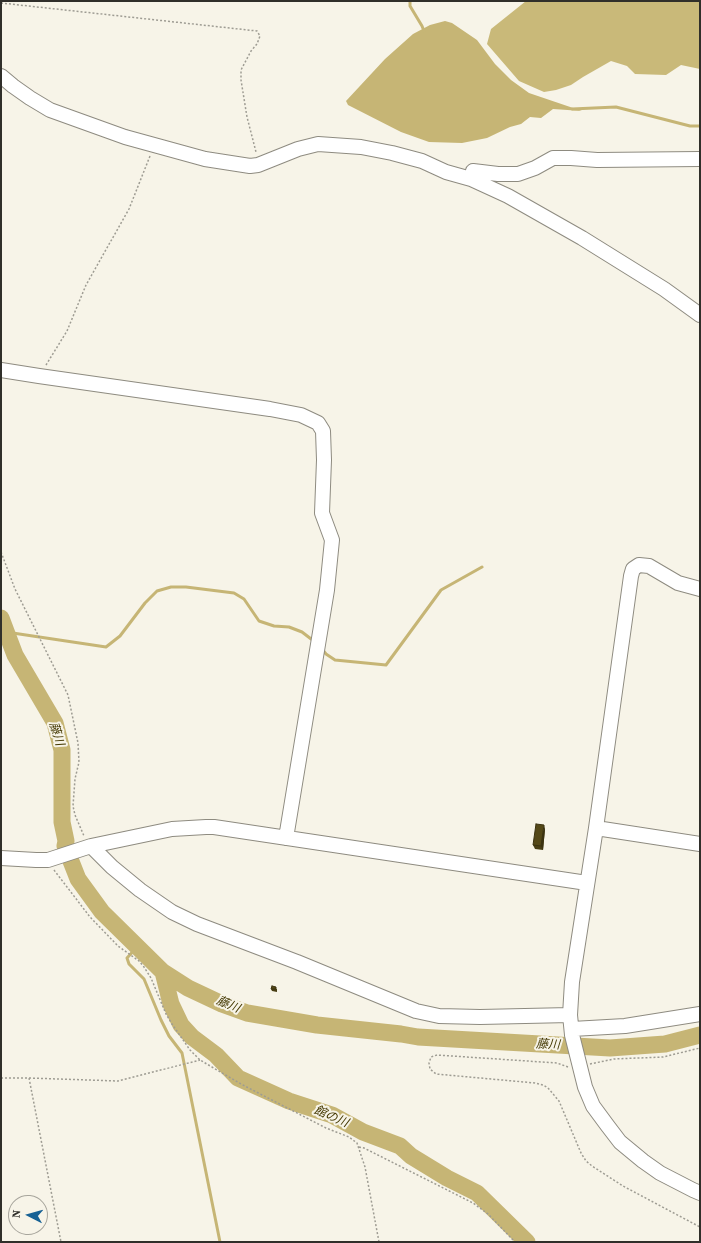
<!DOCTYPE html>
<meta charset="utf-8">
<style>
body{margin:0}
#map{position:relative;width:701px;height:1243px;overflow:hidden;background:#f7f4e8;font-family:"Source Serif 4",serif}
canvas{display:block}
.frame{position:absolute;inset:0;border:2px solid #302f2a;pointer-events:none}
.north{position:absolute;left:8px;top:1195px;width:40px;height:40px;box-sizing:border-box;background:#f7f4e8;border:1px solid #a7a59c;border-radius:50%;rotate:276deg;font-size:11px;font-weight:700;line-height:16px;text-align:center;color:#302f2a}
.north::after{content:'';display:block;margin:auto;width:14px;height:18px;background:#176194;clip-path:polygon(50% 0,100% 100%,50% 72%,0 100%)}
</style>
<div id="map">
<canvas width="701" height="1243"></canvas>
<div class="frame"></div>
<div class="north">N</div>
</div>
<script>
const ctx = document.querySelector('canvas').getContext('2d');
ctx.lineJoin = 'round';
function paint(path, color) { ctx.fillStyle = color; ctx.fill(path, 'evenodd'); }
const poly = rows => new Path2D(rows.map(r => 'M' + r).join(''));
function trace(path, color, width, dash) { ctx.strokeStyle = color; ctx.lineWidth = width; ctx.lineCap = dash ? 'butt' : 'round'; ctx.setLineDash(dash || []); ctx.stroke(path); }
function label(font, color, halo, rows, align = 'center') {
  ctx.font = font + ' "Source Serif 4","Noto Sans JP",serif'; ctx.lineWidth = 4; ctx.setLineDash([]); ctx.textBaseline = 'middle'; ctx.strokeStyle = halo; ctx.fillStyle = color; for (const [text, x, y, turn = 0] of rows) {
    ctx.save(); ctx.translate(x, y); ctx.rotate((+turn || 0) * Math.PI / 180); ctx.textAlign = isNaN(turn) ? turn : align; if (halo) ctx.strokeText(text, 0, 0); ctx.fillText(text, 0, 0); ctx.restore();
  }
}
const forest = poly([
 [526,1,700,1,700,69,681,65,666,75,635,74,627,66,611,61,583,77,571,85,556,90,544,92,519,81,487,44,491,29]
]);
const water = poly([
 [445,21,452,23,477,40,495,64,511,80,529,93,582,111,553,109,541,118,530,117,521,124,510,127,487,138,462,143,429,142,401,132,348,105,346,101,385,59,413,34,430,25]
]);
const stream = poly([
 [410,1,410,6,422,26,424,31],
 [572,109,616,107,690,126,700,126],
 [6,632,106,647,120,636,145,603,157,591,171,587,186,587,234,593,244,599,259,621,274,626,289,627,302,632,315,642],
 [322,649,326,654,335,660,386,665,441,590,482,567],
 [137,947,127,958,129,964,144,979,161,1020,169,1036,182,1053,220,1242]
]);
const river = poly([
 [1,618,15,655,55,723,62,750,62,822,66,841,65,846,78,879,102,912,163,972,188,988,222,1004,247,1013,317,1025,401,1034,418,1037,610,1048,665,1044,700,1035],
 [163,972,171,1004,181,1025,192,1037,216,1055,238,1078,289,1101,332,1115,363,1132,400,1146,411,1156,447,1178,477,1193,527,1242]
]);
const path = poly([
 [1,3,257,31,260,36,257,44,251,51,241,70,241,80,247,117,256,152],
 [46,365,67,331,86,285,129,209,150,156],
 [1,552,15,589,68,695,78,743,79,762,75,779,73,806,75,815,84,836],
 [54,870,90,917,118,946,139,961,144,967,151,978,166,1014,172,1024,190,1050,200,1060,241,1084,326,1128,349,1137,357,1143,365,1167,379,1242],
 [590,1064,614,1059,663,1057,700,1048],
 [568,1067,557,1063,437,1055,431,1057,429,1063,430,1069,436,1074,535,1083,543,1085,548,1088,559,1101,581,1153,586,1161,592,1166,623,1186,700,1227],
 [1,1078,29,1078,118,1081,200,1060],
 [29,1078,61,1242],
 [359,1147,364,1148,473,1203,488,1214,515,1242]
]);
const minor = poly([
 [1,76,13,86,30,98,50,110,125,137,205,159,250,166,258,165,298,149,318,144,361,147,392,153,422,161,446,172,471,179,508,196,582,238,664,289,700,315],
 [471,179,473,171,498,174,518,174,535,168,553,158,571,158,597,160,700,159],
 [1,370,39,376,270,409,301,415,318,423,323,431,324,460,322,513,332,540,327,590,286,838],
 [700,589,678,583,649,566,639,565,633,569,631,576,596,828,572,982,570,1015,572,1035,585,1087,593,1106,607,1125,620,1142,643,1161,660,1173,693,1190,700,1193],
 [596,828,700,844],
 [91,846,172,829,206,827,214,827,587,883],
 [1,858,36,860,48,860,91,846,112,867,140,890,172,912,197,924,297,962,416,1011,439,1016,480,1017,570,1015],
 [572,1029,625,1026,700,1014]
]);
const wall = poly([
 [545,829,543,850,535,849,533,845],
 [271,989,277,989,277,992,272,991]
]);
const shadedWall = poly([
 [544,825,545,829,543,850,541,846]
]);
const building = poly([
 [536,824,544,825,541,846,533,845,536,824],
 [272,986,276,987,276,989,271,989,272,986]
]);
const waterNames = [
 ["藤川",56,734,72],
 ["藤川",228,1005,23],
 ["藤川",548,1045,3],
 ["館の川",331,1117,23]
];
paint(forest, '#c9b979');
paint(water, '#c6b575');
trace(stream, '#c6b575', 3);
trace(river, '#c6b575', 17);
trace(minor, '#8e8b80', 16);
trace(path, '#9e9c93', 1.5, [2, 2]);
trace(minor, '#fff', 14);
paint(wall, '#483e14');
paint(shadedWall, '#3b3210');
paint(building, '#544817');
trace(building, '#3b3210', 1);
label('italic 12px', '#443802', '#f7f4e8', waterNames);
</script>
